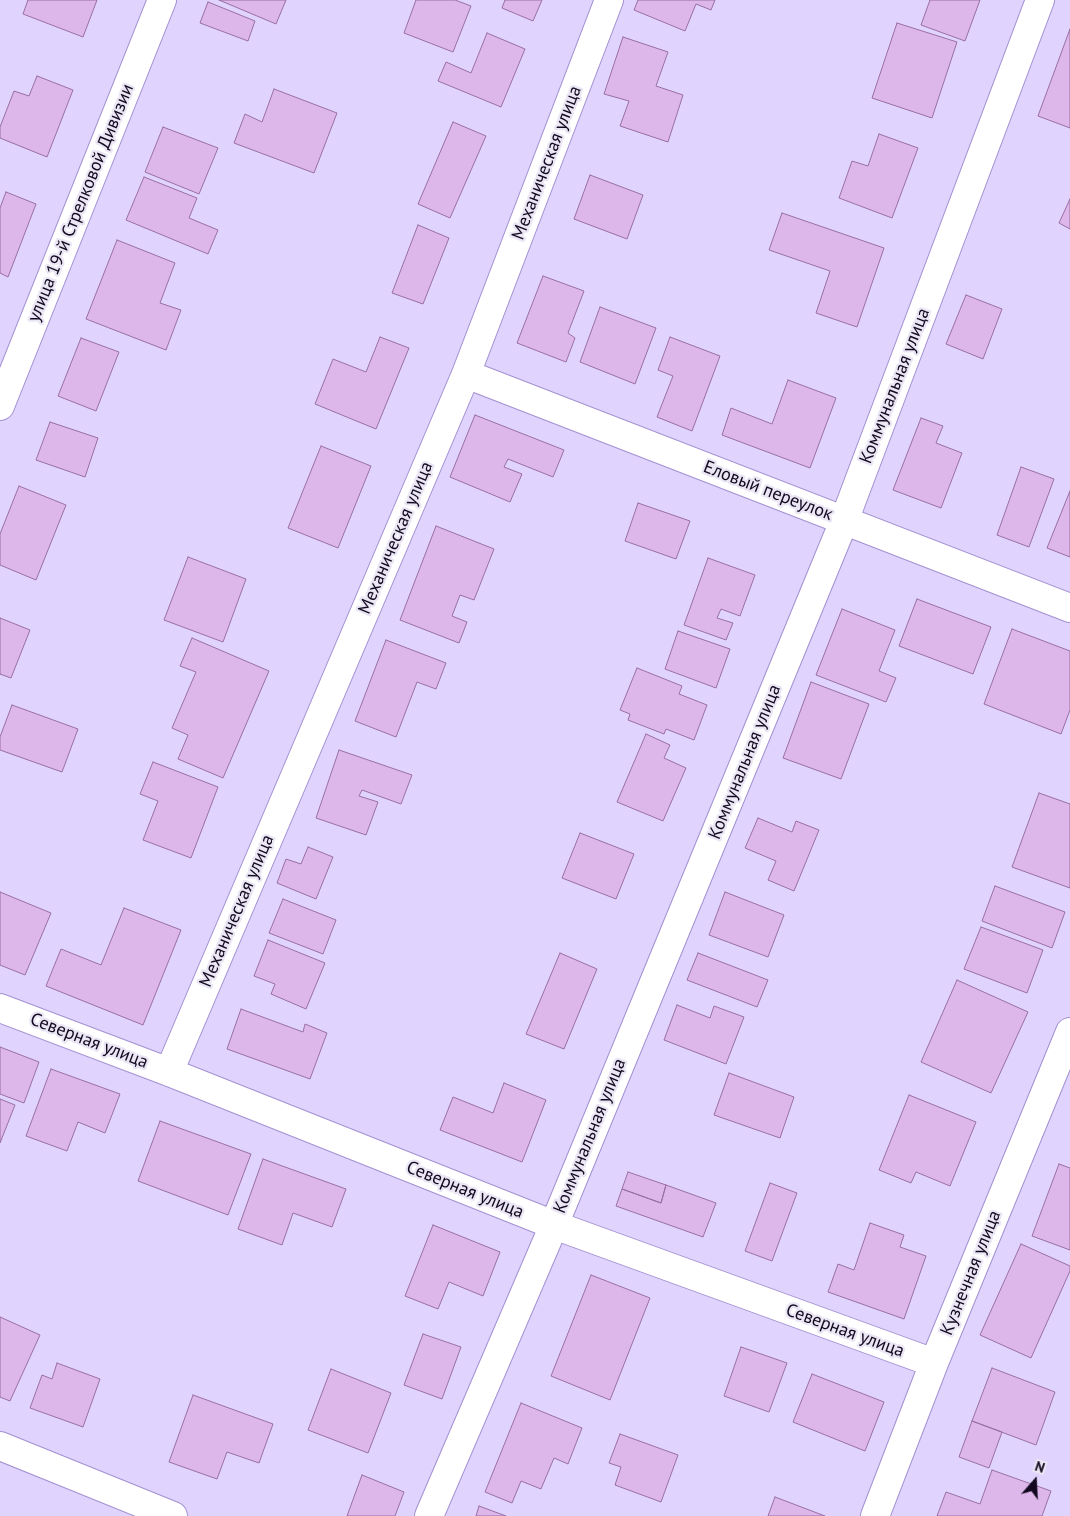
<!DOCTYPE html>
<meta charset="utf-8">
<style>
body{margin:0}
#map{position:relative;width:1070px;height:1516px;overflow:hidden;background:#e0d4fe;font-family:"PT Sans",sans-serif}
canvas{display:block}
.north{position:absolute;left:1010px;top:1456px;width:50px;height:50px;-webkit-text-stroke:4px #eae6f4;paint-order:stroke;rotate:19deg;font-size:14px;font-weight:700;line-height:20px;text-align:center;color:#120920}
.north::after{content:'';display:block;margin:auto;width:18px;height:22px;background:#120920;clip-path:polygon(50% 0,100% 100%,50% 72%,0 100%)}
</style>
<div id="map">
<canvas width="1070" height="1516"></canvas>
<div class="north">N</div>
</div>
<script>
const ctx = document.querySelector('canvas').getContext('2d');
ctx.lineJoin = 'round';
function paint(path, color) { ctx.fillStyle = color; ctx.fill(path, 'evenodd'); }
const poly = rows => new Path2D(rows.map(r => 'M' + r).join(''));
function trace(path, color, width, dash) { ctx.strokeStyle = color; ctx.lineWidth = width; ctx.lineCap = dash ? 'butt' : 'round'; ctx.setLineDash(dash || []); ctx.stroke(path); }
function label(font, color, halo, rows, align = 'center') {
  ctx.font = font + ' "PT Sans",sans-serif'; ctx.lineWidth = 4.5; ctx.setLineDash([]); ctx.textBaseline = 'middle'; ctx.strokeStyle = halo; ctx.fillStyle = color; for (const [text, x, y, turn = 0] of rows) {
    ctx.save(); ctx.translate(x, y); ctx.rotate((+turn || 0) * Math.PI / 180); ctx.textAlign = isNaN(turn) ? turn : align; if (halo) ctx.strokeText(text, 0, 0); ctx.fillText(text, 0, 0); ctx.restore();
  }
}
const building = poly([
 [28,0,97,0,83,37,23,14,28,0],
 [219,0,286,0,276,24,219,0],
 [416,0,455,0,471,6,453,52,404,33,416,0],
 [505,0,542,0,533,21,502,8,505,0],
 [638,0,715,0,711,10,696,4,685,31,634,10,638,0],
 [930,0,980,0,965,41,921,25,930,0],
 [208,2,255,21,248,41,200,23,208,2],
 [897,23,957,42,932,118,872,98,897,23],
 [1070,29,1070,128,1038,116,1070,29],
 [487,33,525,49,501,107,438,81,446,62,471,73,487,33],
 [623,37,668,52,656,86,683,95,668,142,620,126,629,101,604,94,623,37],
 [37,76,73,90,47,157,0,138,0,127,14,91,29,96,37,76],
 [274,89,337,113,314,173,234,143,245,114,262,122,274,89],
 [453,122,486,136,450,218,418,204,453,122],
 [163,127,218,148,199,194,145,172,163,127],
 [879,134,918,148,892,218,839,198,852,161,868,166,879,134],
 [590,175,643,195,627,239,574,219,590,175],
 [144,177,197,198,189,218,218,230,208,254,126,220,144,177],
 [6,192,36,204,8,277,0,273,0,208,6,192],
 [1070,199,1070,229,1059,223,1070,199],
 [782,213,884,248,857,327,816,313,830,271,769,250,782,213],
 [418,225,449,238,423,304,392,293,418,225],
 [117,240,175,263,160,303,181,310,166,350,86,319,117,240],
 [543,276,584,291,568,333,575,338,566,362,517,343,543,276],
 [966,295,1002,309,983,359,946,344,966,295],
 [600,307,656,328,635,384,580,362,600,307],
 [380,337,409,348,376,429,315,404,333,359,366,372,380,337],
 [670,337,720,356,692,431,657,417,673,376,658,370,670,337],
 [81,338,119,352,96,411,58,396,81,338],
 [788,380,836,398,810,468,722,435,731,408,772,424,788,380],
 [475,415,564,450,553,477,508,459,504,467,522,474,510,502,450,477,475,415],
 [921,418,943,426,936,443,962,453,941,508,893,490,921,418],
 [50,422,98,438,85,477,36,460,50,422],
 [321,446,371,466,338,548,288,528,321,446],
 [1021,467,1054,479,1029,547,997,535,1021,467],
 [19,486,66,505,36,580,0,565,0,534,19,486],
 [1070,491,1070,557,1047,548,1070,491],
 [638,503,690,521,676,559,625,541,638,503],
 [436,526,494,549,474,600,460,595,452,616,467,622,459,643,400,620,436,526],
 [188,557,246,579,223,642,164,620,188,557],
 [708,558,755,575,740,616,721,609,717,618,733,623,726,640,684,625,708,558],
 [917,599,991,627,973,674,899,646,917,599],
 [842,609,895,630,879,671,896,678,886,702,816,675,842,609],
 [0,618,30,630,11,678,0,674,0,618],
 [1012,629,1070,651,1070,710,1061,734,984,704,1012,629],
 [678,631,730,649,716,688,665,669,678,631],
 [192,638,269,671,223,778,178,759,188,735,172,728,196,672,180,666,192,638],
 [386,640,446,663,436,689,417,682,396,737,355,721,386,640],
 [637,668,682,686,679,694,707,705,694,740,666,729,664,734,628,720,630,714,620,710,637,668],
 [811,682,869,704,841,779,783,758,811,682],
 [12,705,78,729,62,772,0,750,0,737,12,705],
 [646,734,670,745,664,758,686,768,663,821,617,802,646,734],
 [339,750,412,775,401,804,362,790,359,796,378,802,366,835,316,818,339,750],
 [153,762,218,787,191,858,143,840,158,801,140,794,153,762],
 [1039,793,1070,804,1070,888,1012,867,1039,793],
 [758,818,792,832,796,821,819,830,794,891,768,880,776,861,745,848,758,818],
 [580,833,634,854,616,899,562,878,580,833],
 [308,847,333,857,316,899,277,883,286,859,301,864,308,847],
 [995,886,1065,912,1052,948,982,921,995,886],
 [0,892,51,913,25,975,0,965,0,892],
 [725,892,784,915,768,957,709,935,725,892],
 [283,899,336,920,323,954,269,933,283,899],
 [124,908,181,930,143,1025,46,986,61,949,101,965,124,908],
 [981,927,1043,950,1027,993,964,969,981,927],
 [268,940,325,963,306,1009,271,994,275,984,254,976,268,940],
 [560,953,597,969,564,1049,526,1034,560,953],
 [698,953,768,980,757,1007,687,980,698,953],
 [957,980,1028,1012,991,1093,921,1062,957,980],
 [677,1005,710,1018,714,1006,744,1017,726,1064,664,1040,677,1005],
 [241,1009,303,1032,305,1024,327,1033,310,1079,227,1049,241,1009],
 [0,1047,39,1062,24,1103,0,1094,0,1047],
 [51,1069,120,1094,105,1133,78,1122,67,1151,26,1136,51,1069],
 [729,1073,794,1097,780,1138,714,1115,729,1073],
 [504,1083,546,1100,522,1162,440,1130,453,1097,493,1113,504,1083],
 [909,1095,976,1122,950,1186,916,1172,911,1183,879,1170,909,1095],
 [0,1099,15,1105,0,1143,0,1099],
 [160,1121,251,1154,228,1215,138,1181,160,1121],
 [263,1159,346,1189,332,1227,293,1213,282,1245,238,1229,263,1159],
 [1059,1164,1070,1168,1070,1250,1032,1236,1059,1164],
 [628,1172,666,1185,661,1203,622,1189,628,1172],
 [770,1183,797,1193,772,1261,745,1251,770,1183],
 [666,1185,716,1203,703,1237,616,1206,622,1189,661,1203,666,1185],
 [870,1223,904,1235,900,1247,926,1256,904,1319,828,1292,838,1264,854,1270,870,1223],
 [433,1225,500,1252,483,1296,449,1282,438,1309,405,1296,433,1225],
 [1021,1244,1070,1266,1070,1271,1031,1358,980,1335,1021,1244],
 [591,1275,650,1298,610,1400,551,1376,591,1275],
 [0,1317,40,1335,10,1401,0,1397,0,1317],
 [423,1334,461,1347,442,1399,404,1385,423,1334],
 [741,1347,787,1363,769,1412,724,1396,741,1347],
 [57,1363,100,1379,83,1427,30,1408,42,1375,52,1379,57,1363],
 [992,1368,1055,1392,1036,1445,972,1421,992,1368],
 [331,1369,391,1393,368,1453,308,1430,331,1369],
 [812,1374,884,1402,865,1451,793,1422,812,1374],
 [193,1395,273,1424,259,1463,227,1452,217,1479,169,1462,193,1395],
 [521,1403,582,1428,568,1464,554,1458,541,1489,521,1481,512,1503,485,1492,521,1403],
 [972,1421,1002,1432,989,1468,959,1457,972,1421],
 [620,1434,678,1455,661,1502,615,1485,621,1467,609,1463,620,1434],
 [992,1470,1051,1491,1042,1516,937,1516,946,1492,980,1504,992,1470],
 [362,1475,404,1492,395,1516,347,1516,362,1475],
 [775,1497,825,1516,768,1516,775,1497],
 [479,1506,506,1516,476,1516,479,1506]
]);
const minor = poly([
 [466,374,1070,608],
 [0,406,162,0],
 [0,1008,169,1072,554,1225,934,1363],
 [169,1072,466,374,609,0],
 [0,1446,173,1516],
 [429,1516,554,1225,844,521,1040,0],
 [875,1516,934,1363,1070,1032]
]);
const streetNames = [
 ["Механическая улица",547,163,-69],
 ["улица 19-й Стрелковой Дивизии",81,203,-68],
 ["Коммунальная улица",895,386,-69],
 ["Еловый переулок",768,491,21],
 ["Механическая улица",396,538,-67],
 ["Коммунальная улица",745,762,-68],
 ["Механическая улица",237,911,-67],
 ["Северная улица",89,1041,21],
 ["Коммунальная улица",590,1136,-68],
 ["Северная улица",465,1190,22],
 ["Кузнечная улица",971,1273,-68],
 ["Северная улица",845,1331,20]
];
paint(building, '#deb7ea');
trace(building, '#986ea6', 1);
trace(minor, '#a390d1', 30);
trace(minor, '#fff', 28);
label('18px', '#120920', '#eae6f4', streetNames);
</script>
